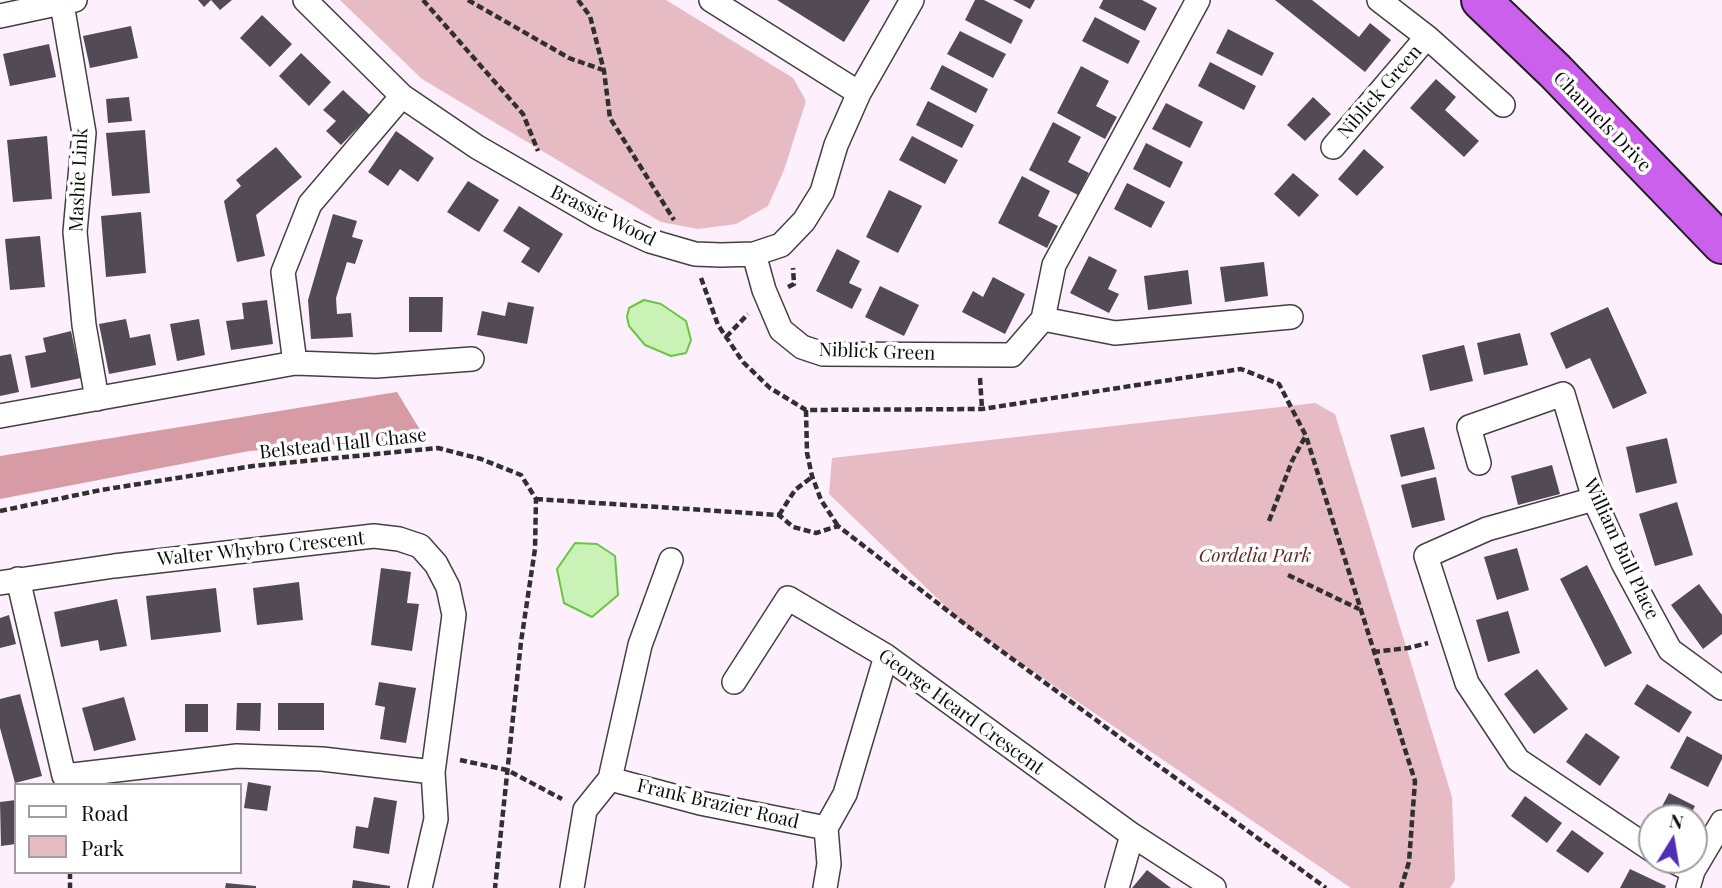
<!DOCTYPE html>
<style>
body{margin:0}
#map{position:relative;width:1722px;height:888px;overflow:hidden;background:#feeffc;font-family:"Playfair Display",serif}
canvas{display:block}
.legend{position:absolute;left:14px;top:783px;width:228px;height:91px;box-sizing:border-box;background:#fff;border:2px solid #9f9f9f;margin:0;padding:9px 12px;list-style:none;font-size:21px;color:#0e0e0e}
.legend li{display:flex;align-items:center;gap:14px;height:35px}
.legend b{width:35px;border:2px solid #9f9f9f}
.north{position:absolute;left:1638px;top:804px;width:70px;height:70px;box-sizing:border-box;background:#fff;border:2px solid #9f9f9f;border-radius:50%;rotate:11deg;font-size:19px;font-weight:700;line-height:28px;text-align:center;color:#0e0e0e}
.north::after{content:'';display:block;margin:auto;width:24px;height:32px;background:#512eb6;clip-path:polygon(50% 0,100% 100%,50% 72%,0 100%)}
</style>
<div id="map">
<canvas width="1722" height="888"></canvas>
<ul class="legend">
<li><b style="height:9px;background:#fff"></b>Road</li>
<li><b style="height:19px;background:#e7bbc4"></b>Park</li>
</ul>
<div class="north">N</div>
</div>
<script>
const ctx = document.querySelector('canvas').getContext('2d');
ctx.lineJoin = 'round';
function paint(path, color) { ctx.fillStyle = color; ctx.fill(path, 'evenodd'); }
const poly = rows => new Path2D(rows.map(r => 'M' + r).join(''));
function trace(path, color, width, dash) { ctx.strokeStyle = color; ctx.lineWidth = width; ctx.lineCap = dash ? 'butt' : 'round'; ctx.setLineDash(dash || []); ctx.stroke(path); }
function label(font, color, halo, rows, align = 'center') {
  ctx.font = font + ' "Playfair Display",serif'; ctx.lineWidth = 7; ctx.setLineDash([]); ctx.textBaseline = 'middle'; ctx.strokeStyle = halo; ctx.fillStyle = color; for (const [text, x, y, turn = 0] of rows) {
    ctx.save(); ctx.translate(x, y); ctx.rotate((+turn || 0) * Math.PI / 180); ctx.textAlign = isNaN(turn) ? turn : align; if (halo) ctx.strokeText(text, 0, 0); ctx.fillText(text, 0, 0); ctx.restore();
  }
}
const green = poly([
 [340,0,666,0,793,78,806,101,784,170,768,206,736,224,698,229,661,222,422,79],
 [1315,403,1335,414,1452,797,1455,880,1450,888,1351,888,965,625,829,494,832,458]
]);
const forest = poly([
 [397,392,425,438,249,451,0,499,0,456]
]);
const water = poly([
 [644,300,661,304,686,321,691,340,686,353,671,356,645,345,629,326,627,317,629,308,644,300],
 [575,543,597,544,615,556,618,595,592,617,564,603,557,569,575,543]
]);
const building = poly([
 [198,0,232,0,220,10,211,0,204,7],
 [777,0,870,0,844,42],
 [975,0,984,0,1023,20,1011,44,965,20],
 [1013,0,1035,0,1030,9],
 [1103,0,1142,0,1157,8,1145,31,1099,8],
 [1275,0,1312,0,1359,37,1370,23,1391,40,1365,72],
 [262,15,292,44,270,67,240,38],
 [1095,17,1140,41,1128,64,1082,41],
 [131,26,138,58,90,68,83,36],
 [1228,29,1274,53,1262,76,1216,53],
 [960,31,1006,54,993,78,947,54],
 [49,44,56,77,10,86,3,54],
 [301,53,331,82,309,106,279,76],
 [1210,62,1256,86,1244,110,1198,86],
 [942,65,988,89,976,113,930,89],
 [1081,66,1109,81,1096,106,1117,117,1105,139,1057,113],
 [1436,79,1456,97,1445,110,1479,141,1464,157,1410,108],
 [343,90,370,115,341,145,326,131,336,121,323,110],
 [129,97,132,121,108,123,106,99],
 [1313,97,1331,114,1305,141,1287,125],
 [928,101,974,125,962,148,916,125],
 [1166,103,1203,122,1190,148,1152,129],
 [1053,122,1081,137,1068,162,1089,173,1078,195,1029,170],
 [145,130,150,193,112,196,106,133],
 [396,131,434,158,418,182,400,169,388,186,368,172],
 [47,136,52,199,13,202,7,140],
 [912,136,958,160,945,184,899,160],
 [1146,143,1183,162,1170,188,1133,169],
 [276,147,302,177,256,215,265,256,237,262,224,201,241,186,236,180],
 [1364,149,1384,167,1357,196,1338,179],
 [1293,173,1319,195,1299,217,1274,194],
 [1022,176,1050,191,1038,216,1058,226,1047,248,998,223],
 [468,181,499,200,479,232,447,212],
 [1127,183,1165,202,1151,228,1114,209],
 [889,190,922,206,898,253,866,237],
 [519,206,563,234,539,273,521,262,530,248,503,231],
 [141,212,146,273,106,277,101,216],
 [333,214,357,221,352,237,363,240,355,264,347,262,336,298,337,314,351,313,353,337,311,339,308,300],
 [40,236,45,287,10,290,5,239],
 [837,249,860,261,849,283,862,289,852,309,816,291],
 [1089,256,1117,270,1108,289,1119,294,1109,313,1070,293],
 [1264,262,1268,296,1225,302,1220,267],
 [1188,270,1192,304,1148,310,1144,276],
 [993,277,1025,294,1005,334,962,312,973,291,983,297],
 [880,286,919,305,904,336,865,317],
 [409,297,443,297,442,332,409,332],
 [267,300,273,344,231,350,226,321,244,319,242,303],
 [508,302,534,307,527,344,477,335,482,311,505,316],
 [1608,307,1647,393,1613,409,1590,358,1566,369,1550,333],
 [126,319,130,338,150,334,156,365,109,374,99,324],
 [199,319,205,355,177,361,170,324],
 [71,331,81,378,31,388,25,356,46,352,43,338],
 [1520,333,1528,365,1484,375,1477,343],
 [1464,345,1473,381,1430,391,1422,355],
 [11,354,19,392,0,396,0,356],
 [1424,427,1435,469,1401,477,1390,435],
 [1667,438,1677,483,1636,493,1626,447],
 [1552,465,1560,494,1518,505,1511,476],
 [1436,477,1445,520,1412,528,1401,485],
 [1677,502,1693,555,1655,566,1639,514],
 [1517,548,1529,590,1497,600,1484,557],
 [1587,565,1632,653,1605,667,1560,579],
 [381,568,411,572,407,603,419,604,412,651,371,645],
 [299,582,303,620,257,625,253,588],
 [1699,584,1722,615,1722,634,1703,649,1671,605],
 [216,588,221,632,151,640,146,596],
 [117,599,127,646,100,651,98,640,61,647,54,612],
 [1508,611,1520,653,1488,662,1476,620],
 [9,615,16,644,0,648,0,618],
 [1537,669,1568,709,1534,734,1504,694],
 [379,682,416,688,406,743,380,739,385,707,375,705],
 [1647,684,1692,712,1679,733,1634,704],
 [20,694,42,776,15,783,0,728,0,699],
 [124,697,136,740,94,751,82,708],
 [237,703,261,703,260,731,236,730],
 [278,703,324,703,324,730,278,730],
 [185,704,208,704,208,732,185,732],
 [1586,733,1620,757,1600,786,1566,762],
 [1687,736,1722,755,1722,759,1708,787,1670,768],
 [248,782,271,786,267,811,244,808],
 [1669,793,1695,806,1689,818,1656,818],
 [1525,796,1562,823,1547,843,1511,816],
 [374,797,397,801,389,854,353,848,356,826,368,828],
 [16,800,16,844,1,846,0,802],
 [1572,830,1604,853,1588,873,1556,851],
 [1630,869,1666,886,1665,888,1620,888],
 [1147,870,1171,888,1132,888],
 [353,880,390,886,390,888,352,888],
 [226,883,256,886,256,888,225,888]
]);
const path = poly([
 [423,0,523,114,538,151],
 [468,0,569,58,603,70],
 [578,0,590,16,604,71,610,118,674,220],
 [701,278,718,325,743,362,770,388,806,410,982,409,1241,369,1279,384,1306,436,1415,781,1409,862,1401,888],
 [788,287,794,284,793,268],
 [726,337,748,314],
 [980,378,982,409],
 [806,410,807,453,812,476,821,500,838,526],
 [536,499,779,515,793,527,816,533,838,526,966,625,1326,888],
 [0,511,101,490,253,466,438,448,481,459,521,475,536,499,535,549,521,642,495,888],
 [779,515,795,490,812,477],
 [1269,521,1292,461,1305,437],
 [1288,575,1359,609],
 [1373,652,1408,648,1428,643],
 [460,760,507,770,562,799],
 [70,872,70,888]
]);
const street = poly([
 [305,0,402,96,477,147,600,218,650,241,695,254,721,255,754,254,781,245,804,221,822,192,836,145,859,93,912,0],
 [711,0,859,93],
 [1379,0,1427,37,1503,105],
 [62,4,84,133,75,232,84,325,97,399],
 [0,16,75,0],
 [1333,147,1427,37],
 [754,254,764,290,781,330,802,347,823,354,1012,355,1043,319,1115,333,1291,317],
 [1043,319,1054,265,1198,0],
 [295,363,283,272,310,204,402,96],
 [0,416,295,363,376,366,472,359],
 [1479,463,1469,427,1563,394,1594,499,1623,563,1670,650,1722,688],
 [1594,499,1487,529,1426,556,1467,683,1518,760,1652,850],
 [18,579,64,776,237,756,322,759,433,772],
 [0,583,114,566,374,536,399,539,420,546,436,564,448,587,454,615,433,772,436,819,420,888],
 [734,682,788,598,886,656,1132,835,1214,888],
 [610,779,700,803,826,828,845,794,886,656],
 [1671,860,1693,871],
 [572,888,585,810,610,779,640,645,671,560],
 [825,888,829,864,826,828],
 [1117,888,1132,835],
 [1688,888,1693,871,1722,822]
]);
const highway = poly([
 [1481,0,1555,71,1722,244]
]);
const streetNames = [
 ["Niblick Green",1380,92,-49],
 ["Channels Drive",1602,122,46],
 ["Mashie Link",79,180,-87],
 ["Brassie Wood",603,216,26],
 ["Niblick Green",877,352,2],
 ["Belstead Hall Chase",343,444,-6],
 ["Walter Whybro Crescent",261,549,-6],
 ["William Bull Place",1621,549,65],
 ["George Heard Crescent",961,712,36],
 ["Frank Brazier Road",718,804,13]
];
const parkNames = [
 ["Cordelia Park",1255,556]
];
paint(green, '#e7bbc4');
paint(forest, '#d69ba4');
paint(water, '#caf2b7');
trace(water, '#69c543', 2);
paint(building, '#524b56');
trace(street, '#414141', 26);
trace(highway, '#1f1f1f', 42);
trace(path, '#303030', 4.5, [7, 3.5]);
trace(street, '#fff', 23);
trace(highway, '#ca60eb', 38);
label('19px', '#0e0e0e', '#fff', streetNames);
label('italic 19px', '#622822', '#fff', parkNames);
</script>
